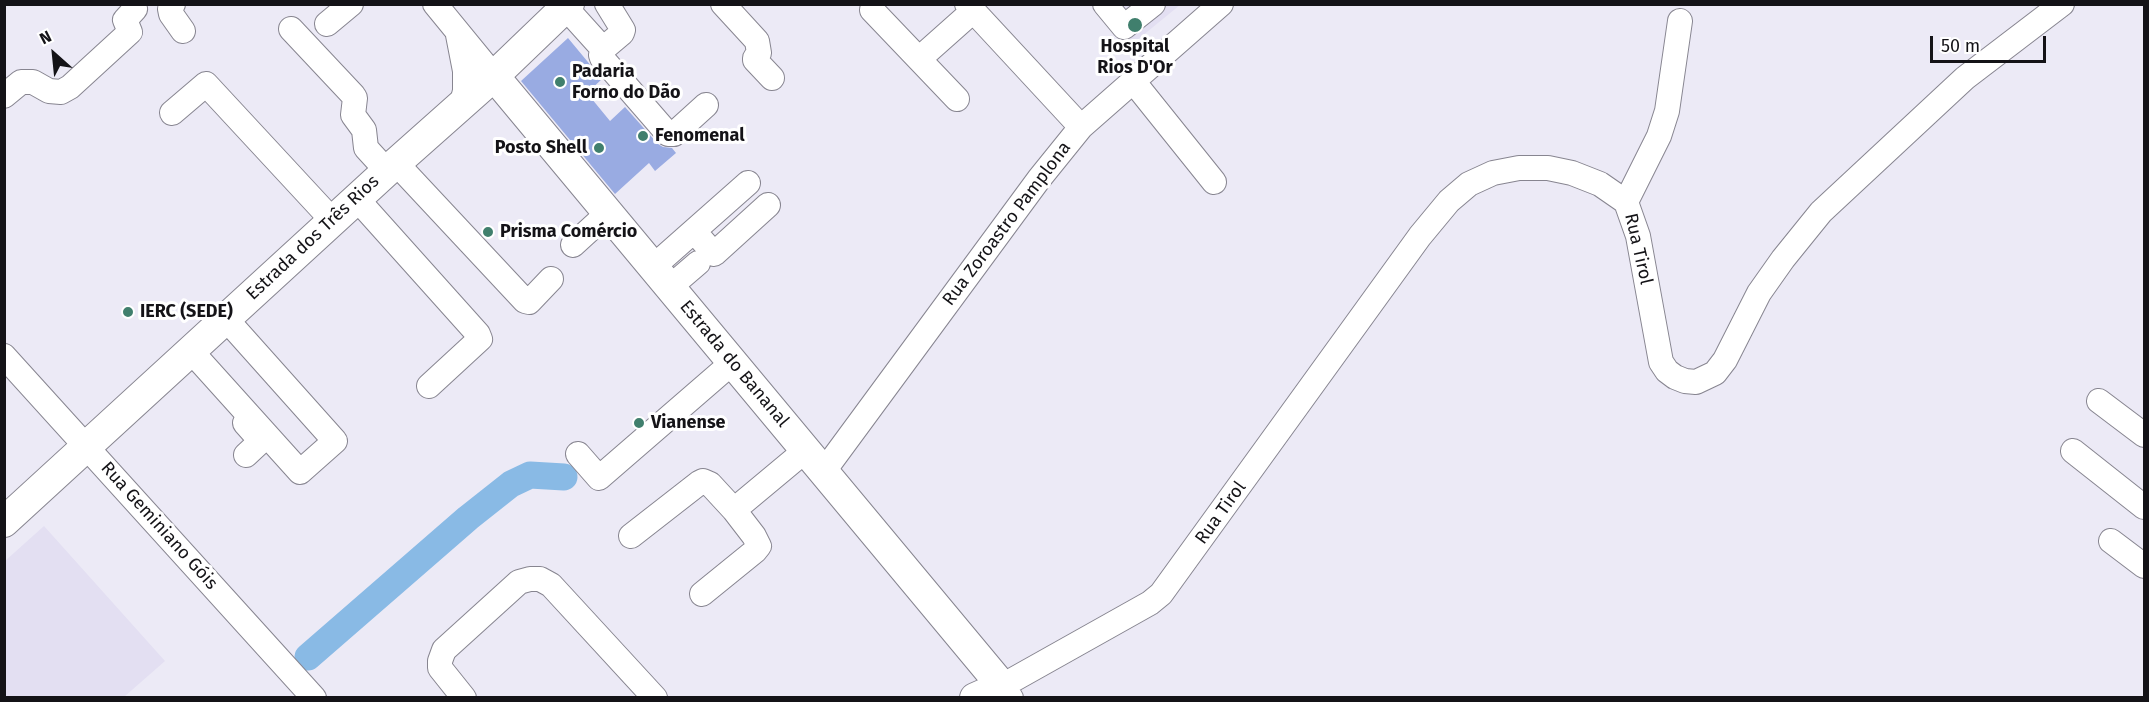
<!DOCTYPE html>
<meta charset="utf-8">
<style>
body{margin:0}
#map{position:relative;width:2149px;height:702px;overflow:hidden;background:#eceaf6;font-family:"Fira Sans",sans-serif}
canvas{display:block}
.frame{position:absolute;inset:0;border:6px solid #141317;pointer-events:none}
.north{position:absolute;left:24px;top:24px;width:60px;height:60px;-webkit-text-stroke:4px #fff;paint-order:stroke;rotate:333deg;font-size:16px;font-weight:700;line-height:24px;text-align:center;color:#141317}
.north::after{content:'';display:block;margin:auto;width:21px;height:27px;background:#141317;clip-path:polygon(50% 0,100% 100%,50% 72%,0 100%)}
.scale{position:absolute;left:1930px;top:36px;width:116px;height:27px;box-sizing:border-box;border:3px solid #141317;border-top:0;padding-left:8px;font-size:18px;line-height:21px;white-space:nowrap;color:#141317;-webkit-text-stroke:4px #fff;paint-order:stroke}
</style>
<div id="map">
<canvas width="2149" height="702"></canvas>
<div class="frame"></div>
<div class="north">N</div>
<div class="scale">50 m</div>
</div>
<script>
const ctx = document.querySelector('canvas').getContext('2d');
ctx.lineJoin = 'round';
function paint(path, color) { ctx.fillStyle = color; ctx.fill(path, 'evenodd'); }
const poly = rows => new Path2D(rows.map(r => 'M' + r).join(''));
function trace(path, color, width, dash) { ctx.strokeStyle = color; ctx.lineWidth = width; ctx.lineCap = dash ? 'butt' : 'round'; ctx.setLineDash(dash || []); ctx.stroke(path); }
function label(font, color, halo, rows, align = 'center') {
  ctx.font = font + ' "Fira Sans",sans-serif'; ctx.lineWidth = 6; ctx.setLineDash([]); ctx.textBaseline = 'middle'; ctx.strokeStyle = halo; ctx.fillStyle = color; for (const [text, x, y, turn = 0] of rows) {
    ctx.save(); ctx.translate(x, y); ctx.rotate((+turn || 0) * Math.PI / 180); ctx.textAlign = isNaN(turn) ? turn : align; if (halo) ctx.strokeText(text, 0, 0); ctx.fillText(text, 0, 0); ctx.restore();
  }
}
const built = poly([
 [1097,5,1180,5,1131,45],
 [44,526,165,661,124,697,5,697,5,561]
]);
const river = poly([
 [308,657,468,518,511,484,530,475,564,477]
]);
const building = poly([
 [568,38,602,79,587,93,610,121,625,107,658,144,663,147,672,148,676,153,655,171,649,163,615,194,521,81]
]);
const minor = poly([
 [173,4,170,9,171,14,183,31],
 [435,4,494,76],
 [607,4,623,30,622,33,603,49,601,55,602,58,668,134,674,134,706,105],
 [723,4,757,41,759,53,755,58,755,60,772,78],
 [967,4,1081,127],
 [1105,4,1124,27,1153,4],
 [566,8,603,49],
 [872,10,957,99],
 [327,24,351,4],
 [291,29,353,95,355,98,353,115,364,130,366,148,387,171],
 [458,35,465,71,465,91,462,103],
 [919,59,973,11],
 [1133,81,1214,182],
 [4,96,21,82,33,82,49,91,61,92,70,87,130,32,125,20,135,9,133,4],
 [172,113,206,84,333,221],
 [396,163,525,301,529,302,531,300,551,279],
 [357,199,478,334,480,339,429,386],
 [1626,202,1659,136,1667,111,1680,21],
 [694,231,714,254,768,205],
 [573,245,608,213],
 [653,267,748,183],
 [670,287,698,263],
 [191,351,300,472,335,441,226,319],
 [4,356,314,698],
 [2099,401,2144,435],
 [245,423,261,441,246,455],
 [2073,451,2144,507],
 [578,454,599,478,733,362],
 [824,471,1039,179,1081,127,1221,4],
 [734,510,806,450],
 [631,536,699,483,703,481,710,484,734,510,754,536,759,546,755,551,702,594],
 [2111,541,2144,566],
 [464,698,440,668,440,661,444,650,519,582,530,579,540,579,551,585,655,698],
 [1011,698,1002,686,1150,603,1161,594,1420,236,1449,201,1469,184,1493,173,1519,168,1548,168,1572,173,1600,184,1626,202,1638,236,1661,362,1667,371,1675,377,1685,381,1696,382,1715,373,1725,360,1759,293,1783,259,1821,212,1965,78,2062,4]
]);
const major = poly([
 [494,76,1002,686,975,698],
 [4,522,387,171,494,76,569,4]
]);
const markers = [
 [1135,25,8,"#407f6d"],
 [560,82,6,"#407f6d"],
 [643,136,6,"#407f6d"],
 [599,148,6,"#407f6d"],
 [488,232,6,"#407f6d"],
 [128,312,6,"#407f6d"],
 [639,423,6,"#407f6d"]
];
const poiNames = [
 ["Hospital",1135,47,"center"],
 ["Rios D'Or",1135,68,"center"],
 ["Padaria",572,72],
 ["Forno do Dão",572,93],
 ["Fenomenal",655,136],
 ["Posto Shell",587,148,"right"],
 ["Prisma Comércio",500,232],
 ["IERC (SEDE)",140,312],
 ["Vianense",651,423]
];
const streetNames = [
 ["Rua Zoroastro Pamplona",1007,224,-53],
 ["Estrada dos Três Rios",313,238,-43],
 ["Rua Tirol",1638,249,77],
 ["Estrada do Bananal",734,364,50],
 ["Rua Tirol",1221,513,-54],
 ["Rua Geminiano Góis",159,526,48]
];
paint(built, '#e3dff2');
trace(river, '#89bae5', 27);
paint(building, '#99abe2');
trace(minor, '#878590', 26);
trace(major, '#878590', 32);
trace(minor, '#fff', 24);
trace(major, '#fff', 30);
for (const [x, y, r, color] of markers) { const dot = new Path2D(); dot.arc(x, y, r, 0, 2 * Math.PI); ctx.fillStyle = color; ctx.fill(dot); trace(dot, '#fff', 2); }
label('bold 18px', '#141317', '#fff', poiNames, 'left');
label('18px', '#141317', '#fff', streetNames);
</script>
